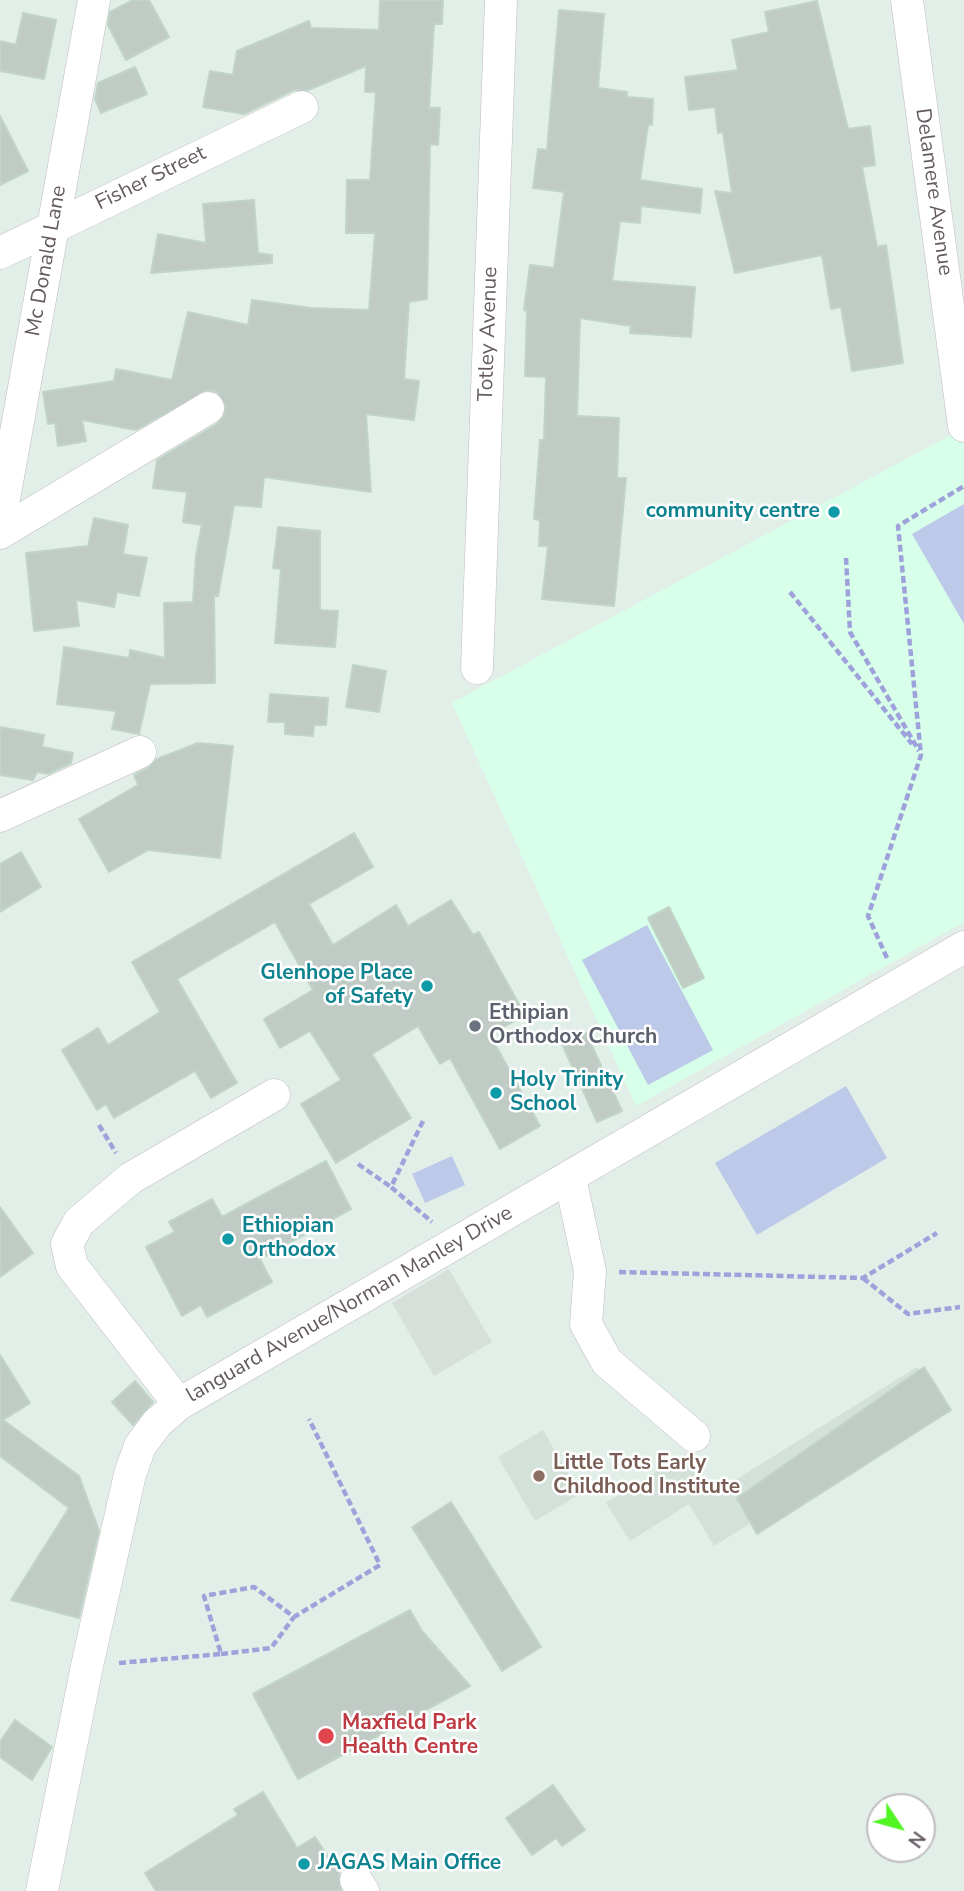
<!DOCTYPE html>
<style>
body{margin:0}
#map{position:relative;width:964px;height:1891px;overflow:hidden;background:#e2efe8;font-family:"Nunito Sans",sans-serif}
canvas{display:block}
.north{position:absolute;left:866px;top:1793px;width:70px;height:70px;box-sizing:border-box;background:#fff;border:2px solid #c1bdc0;border-radius:50%;rotate:126deg;font-size:19px;font-weight:700;line-height:28px;text-align:center;color:#645a62}
.north::after{content:'';display:block;margin:auto;width:24px;height:32px;background:#50f522;clip-path:polygon(50% 0,100% 100%,50% 72%,0 100%)}
</style>
<div id="map">
<canvas width="964" height="1891"></canvas>
<div class="north">N</div>
</div>
<script>
const ctx = document.querySelector('canvas').getContext('2d');
ctx.lineJoin = 'round';
function paint(path, color) { ctx.fillStyle = color; ctx.fill(path, 'evenodd'); }
const poly = rows => new Path2D(rows.map(r => 'M' + r).join(''));
function trace(path, color, width, dash) { ctx.strokeStyle = color; ctx.lineWidth = width; ctx.lineCap = dash ? 'butt' : 'round'; ctx.setLineDash(dash || []); ctx.stroke(path); }
function label(font, color, halo, rows, align = 'center') {
  ctx.font = font + ' "Nunito Sans",sans-serif'; ctx.lineWidth = 5; ctx.setLineDash([]); ctx.textBaseline = 'middle'; ctx.strokeStyle = halo; ctx.fillStyle = color; for (const [text, x, y, turn = 0] of rows) {
    ctx.save(); ctx.translate(x, y); ctx.rotate((+turn || 0) * Math.PI / 180); ctx.textAlign = isNaN(turn) ? turn : align; if (halo) ctx.strokeText(text, 0, 0); ctx.fillText(text, 0, 0); ctx.restore();
  }
}
const commercial = poly([
 [964,428,964,922,636,1106,452,703]
]);
const industrial = poly([
 [449,1269,492,1342,434,1376,392,1303]
]);
const education = poly([
 [917,1367,941,1404,714,1546,689,1504,630,1541,606,1503,685,1454,711,1495],
 [543,1430,580,1494,535,1521,498,1457]
]);
const green = poly([
 [964,504,964,624,912,534],
 [647,925,713,1050,648,1085,582,960],
 [846,1086,887,1158,757,1235,715,1163],
 [452,1156,465,1185,425,1203,412,1174]
]);
const building = poly([
 [133,0,149,0,169,37,126,60,108,25,110,12,133,0],
 [380,0,443,0,442,24,434,24,429,108,440,108,438,145,430,144,427,299,409,302,404,379,419,381,414,420,366,414,371,492,264,477,261,507,234,505,218,596,214,596,215,683,150,684,139,734,112,729,116,711,57,704,64,647,129,658,130,650,165,658,164,603,193,602,196,555,202,525,183,522,187,492,153,488,157,460,217,424,224,416,226,407,217,392,207,390,136,430,82,420,86,441,58,446,55,423,48,424,43,392,114,381,116,369,172,380,188,312,248,325,252,300,311,308,369,310,375,233,346,233,347,180,370,180,376,92,365,92,366,66,308,90,294,90,244,114,203,107,210,71,233,75,237,51,309,21,311,28,379,30,380,0],
 [817,1,848,129,870,126,875,165,862,167,877,247,886,245,903,363,852,371,841,307,831,309,822,255,735,273,715,191,732,193,723,132,718,133,715,107,689,110,685,77,738,70,732,40,769,32,765,12,817,1],
 [559,10,604,14,598,88,627,92,627,97,653,99,652,125,648,125,640,180,702,189,700,213,641,206,640,223,620,221,612,281,695,287,691,337,630,333,631,326,580,318,577,416,619,418,617,478,626,478,614,606,542,599,548,546,539,546,540,520,534,519,540,440,544,440,546,377,525,376,527,311,524,310,530,265,554,268,564,192,533,188,538,149,547,150,559,10],
 [23,13,56,20,44,79,0,71,0,41,16,45,23,13],
 [135,67,147,94,101,113,95,99,98,83,135,67],
 [0,116,28,171,0,185,0,116],
 [254,200,258,253,272,255,272,263,151,273,158,234,206,243,203,204,254,200],
 [94,518,128,525,123,554,147,558,139,596,117,592,114,607,76,600,79,626,34,631,26,553,88,546,94,518],
 [278,527,320,531,320,610,338,611,335,647,275,643,281,569,273,568,278,527],
 [353,665,386,671,379,712,346,707,353,665],
 [270,694,328,698,326,725,314,725,313,736,285,734,285,722,268,722,270,694],
 [0,727,44,735,42,747,73,753,71,763,48,774,37,772,33,780,0,775,0,727],
 [198,743,233,746,220,858,148,850,109,872,79,819,138,785,134,775,148,768,157,759,198,743],
 [354,833,373,867,309,904,333,945,396,905,408,926,451,900,473,935,479,932,525,1015,490,1035,540,1126,500,1149,450,1058,440,1064,418,1026,372,1054,411,1118,336,1163,301,1104,341,1080,310,1031,280,1048,264,1019,313,990,275,922,177,979,237,1083,211,1098,195,1071,114,1118,106,1104,97,1110,62,1050,98,1028,108,1045,160,1012,132,962,354,833],
 [21,852,41,887,0,912,0,864,21,852],
 [669,907,704,978,683,988,648,918,669,907],
 [586,1033,622,1111,597,1122,562,1044,586,1033],
 [326,1161,351,1209,260,1259,272,1282,207,1317,201,1305,182,1316,146,1247,175,1232,169,1222,212,1199,222,1217,326,1161],
 [0,1207,33,1253,0,1277,0,1207],
 [0,1355,30,1403,3,1420,79,1476,99,1531,79,1618,11,1600,69,1508,0,1456,0,1355],
 [924,1367,951,1410,757,1534,737,1498,924,1367],
 [135,1381,153,1402,133,1425,112,1402,135,1381],
 [451,1502,541,1647,502,1671,412,1527,451,1502],
 [410,1610,422,1631,470,1686,298,1779,253,1694,410,1610],
 [15,1720,52,1747,32,1780,0,1757,0,1742,15,1720],
 [553,1785,585,1830,562,1846,556,1838,532,1855,506,1818,553,1785],
 [263,1792,297,1848,315,1837,339,1873,341,1891,156,1891,145,1873,238,1815,234,1809,263,1792]
]);
const path = poly([
 [846,558,850,632,919,751],
 [790,592,912,744],
 [887,958,868,916,921,755,898,526,964,486],
 [423,1121,391,1187,432,1222],
 [99,1125,116,1153],
 [358,1164,391,1187],
 [619,1272,863,1278,937,1233],
 [863,1278,908,1314,960,1307],
 [221,1654,271,1648,294,1617],
 [119,1663,221,1654,204,1596,254,1587,294,1617,380,1565,309,1419]
]);
const minor = poly([
 [907,0,964,426],
 [0,253,302,107],
 [0,521,94,0],
 [0,533,208,408],
 [477,668,501,0],
 [0,816,140,752],
 [570,1178,590,1271,586,1324,607,1362,694,1436],
 [179,1404,72,1266,67,1244,79,1222,131,1178,274,1095],
 [356,1880,363,1891],
 [42,1891,87,1666,130,1474,140,1446,157,1423,179,1404,964,947]
]);
const markers = [
 [834,512,7,"#0f9aa8"],
 [427,986,7,"#0f9aa8"],
 [475,1026,7,"#6b7280"],
 [496,1093,7,"#0f9aa8"],
 [228,1239,7,"#0f9aa8"],
 [539,1476,7,"#8d6e63"],
 [326,1736,9,"#e0444e"],
 [304,1864,7,"#0f9aa8"]
];
const streetNames = [
 ["Fisher Street",151,179,-26],
 ["Delamere Avenue",933,192,82],
 ["Mc Donald Lane",47,261,-80],
 ["Totley Avenue",489,334,-88],
 ["languard Avenue/Norman Manley Drive",350,1305,-30]
];
const cultureNames = [
 ["community centre",820,512,"right"],
 ["Glenhope Place",413,974,"right"],
 ["of Safety",413,998,"right"],
 ["Holy Trinity",510,1081],
 ["School",510,1105],
 ["Ethiopian",242,1227],
 ["Orthodox",242,1251],
 ["JAGAS Main Office",318,1864]
];
const worshipNames = [
 ["Ethipian",489,1014],
 ["Orthodox Church",489,1038]
];
const educationNames = [
 ["Little Tots Early",553,1464],
 ["Childhood Institute",553,1488]
];
const healthNames = [
 ["Maxfield Park",342,1724],
 ["Health Centre",342,1748]
];
paint(commercial, '#d7ffea');
paint(industrial, '#d7dfdb');
paint(education, '#d3e1d9');
paint(green, '#bdc9e8');
paint(building, '#c1cbc5');
trace(building, '#c0d4c8', 2);
trace(minor, '#c2bac0', 33);
trace(path, '#9fa1db', 4.5, [7, 3.5]);
trace(minor, '#fff', 32);
for (const [x, y, r, color] of markers) { const dot = new Path2D(); dot.arc(x, y, r, 0, 2 * Math.PI); ctx.fillStyle = color; ctx.fill(dot); trace(dot, '#fff', 2.5); }
label('21px', '#645a62', '#fff', streetNames);
label('bold 21px', '#0d838f', '#fff', cultureNames, 'left');
label('bold 21px', '#5b616d', '#fff', worshipNames, 'left');
label('bold 21px', '#785e54', '#fff', educationNames, 'left');
label('bold 21px', '#be3a42', '#fff', healthNames, 'left');
</script>
